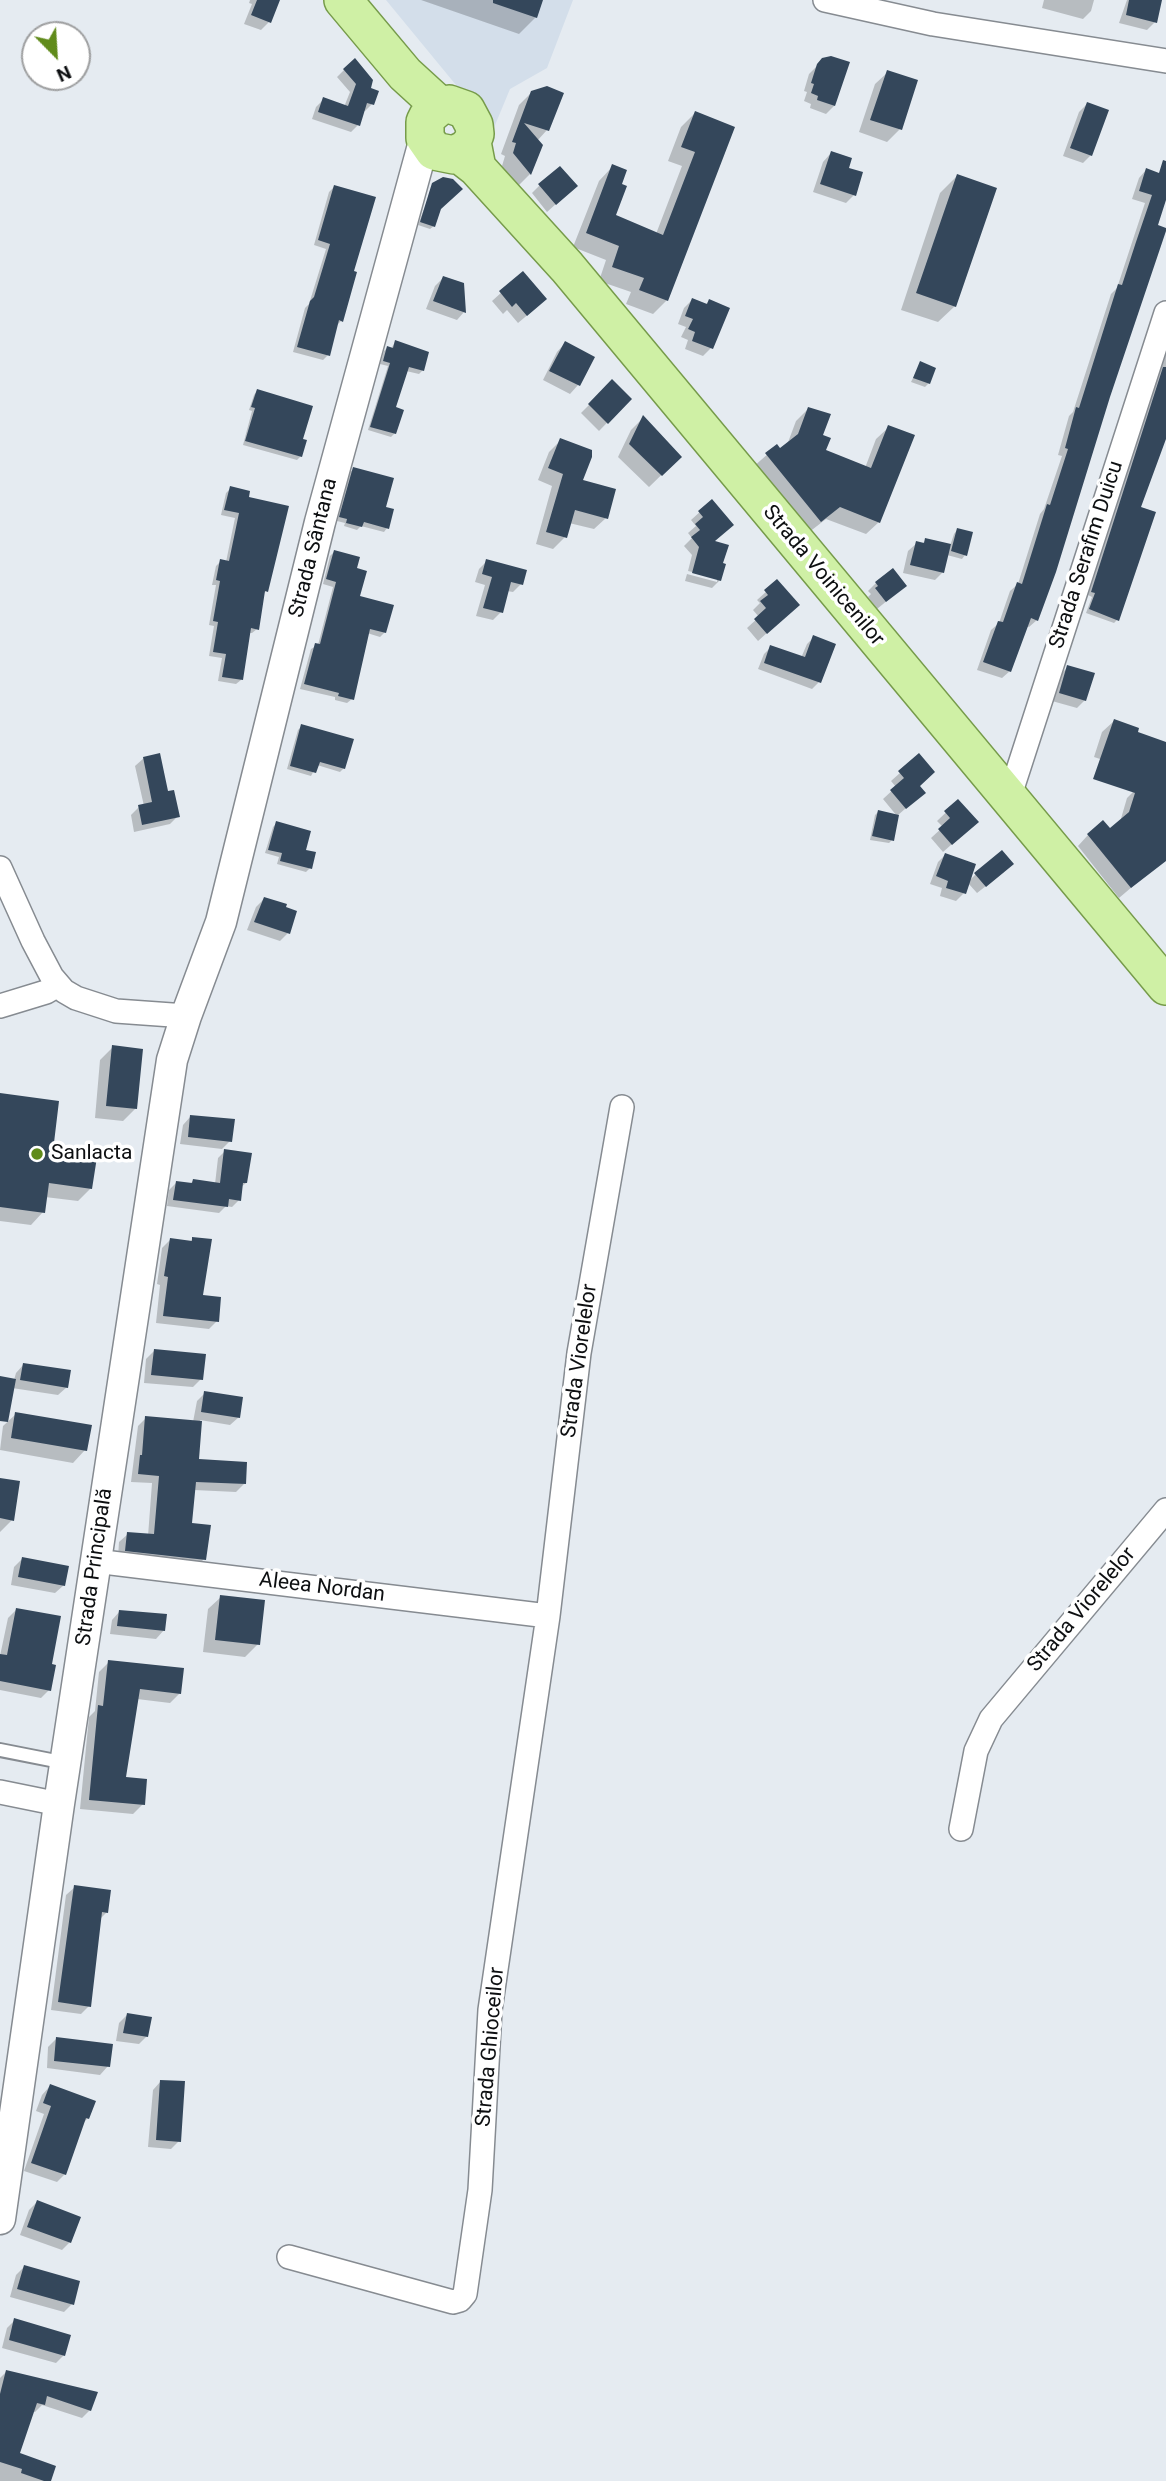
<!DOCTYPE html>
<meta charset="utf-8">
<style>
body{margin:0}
#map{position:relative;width:1166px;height:2481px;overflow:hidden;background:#e5ebf1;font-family:Roboto,sans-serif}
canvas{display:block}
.north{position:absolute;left:21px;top:21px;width:70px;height:70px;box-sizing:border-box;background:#fff;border:2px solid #9e9fa0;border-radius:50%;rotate:156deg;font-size:19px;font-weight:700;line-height:28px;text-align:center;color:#0d0f11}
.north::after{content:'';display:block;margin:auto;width:24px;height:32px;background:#608b1a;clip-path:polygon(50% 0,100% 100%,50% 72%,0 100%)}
</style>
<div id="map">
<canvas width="1166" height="2481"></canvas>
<div class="north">N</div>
</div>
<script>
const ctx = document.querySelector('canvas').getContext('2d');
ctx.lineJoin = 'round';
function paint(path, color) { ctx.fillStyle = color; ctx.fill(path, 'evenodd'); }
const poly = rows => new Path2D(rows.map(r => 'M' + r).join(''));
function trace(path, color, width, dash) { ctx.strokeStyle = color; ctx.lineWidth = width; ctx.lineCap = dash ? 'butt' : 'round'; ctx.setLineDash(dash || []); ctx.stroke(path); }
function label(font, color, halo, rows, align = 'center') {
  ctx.font = font + ' Roboto,sans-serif'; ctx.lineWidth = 7; ctx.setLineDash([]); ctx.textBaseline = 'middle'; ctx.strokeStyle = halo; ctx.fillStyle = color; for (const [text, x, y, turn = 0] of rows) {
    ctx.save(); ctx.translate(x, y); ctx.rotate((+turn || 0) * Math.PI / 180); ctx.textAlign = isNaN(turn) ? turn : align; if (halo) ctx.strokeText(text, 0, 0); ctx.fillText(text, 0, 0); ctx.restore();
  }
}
const built = poly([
 [386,0,573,0,547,68,510,89,493,130]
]);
const shadow = poly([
 [250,0,278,0,269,22,261,30,244,24,252,4,249,3],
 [421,0,541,0,536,17,519,34],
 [1044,0,1094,0,1091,11,1083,19,1042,8],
 [1127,0,1153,0,1155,22,1147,30,1119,23],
 [823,60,834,106,826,114,810,108,811,104,804,101,807,92,804,91,809,74],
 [344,70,369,89,372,104,365,111,363,111,358,125,351,132,312,119,316,107,324,99,344,107,350,92,337,77],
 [888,72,900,129,887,142,859,132,875,84],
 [532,92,547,130,537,141,541,146,530,174,518,186,502,166,505,156,501,154,519,105],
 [1087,104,1091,155,1083,163,1063,156,1079,112],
 [695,113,733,128,667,300,653,314,626,304,631,292,599,281,606,260,573,247,599,181,613,166,613,216,656,234,682,166,668,161,681,127],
 [831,153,847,169,854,195,846,203,813,192,823,162],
 [1146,170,1166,176,1166,193,1037,620,1029,627,1026,626,1010,671,1002,678,977,670,991,630,999,623,1010,591,1018,584,1040,514,1044,509,1062,456,1058,455,1069,416,1073,412,1111,294,1117,288,1145,203,1132,199,1139,178],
 [957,176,955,306,938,322,901,310,940,193],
 [433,185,439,209,434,226,430,229,418,225],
 [540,185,567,194,547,212,532,193],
 [334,187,341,321,336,326,328,355,323,360,293,352,305,308,309,304,326,249,314,245,329,192],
 [523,273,537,307,518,323,507,310,503,314,492,301],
 [443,278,464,312,457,320,426,309,435,286],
 [692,300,705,305,709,301,711,348,703,356,685,349,688,340,681,337,686,327,678,324,684,308],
 [395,342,423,370,419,374,406,371,394,408,395,433,391,437,368,430,388,366,380,364,384,351,387,348,391,349],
 [565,343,593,358,578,385,570,394,543,380,557,352],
 [1166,354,1166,432,1139,508,1117,620,1114,623,1086,613,1092,597,1088,595],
 [920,364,929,383,925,387,911,382],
 [612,382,630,399,599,431,581,413],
 [257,391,301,440,301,456,297,460,243,445,252,411,249,410,254,395],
 [808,409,821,436,824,451,865,468,876,439,889,427,879,522,866,534,826,519,808,533,753,467,777,446,780,450,787,445,796,421],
 [643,418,680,457,649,487,618,457,631,430],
 [561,440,581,481,606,518,594,529,569,523,565,537,553,549,536,544,552,486,538,480,549,452],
 [354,469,384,508,387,528,384,532,361,526,357,530,344,526,345,523,337,521,350,472],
 [231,488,247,498,266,591,263,594,257,629,252,633,249,633,241,680,236,684,218,681,222,658,209,656,214,626,209,625,216,585,212,585,216,566,221,561,226,562,235,518,221,515,226,493],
 [712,501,713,542,721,564,720,580,712,588,685,581,687,574,717,582,717,578,688,571,692,555,684,546,692,538,688,533,696,526,691,520],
 [957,530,965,555,962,559,947,555,943,572,935,580,903,573,908,551,917,543,922,544,926,540,950,546,954,534],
 [334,552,355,569,358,597,385,632,380,637,367,633,352,699,347,703,335,700,335,697,300,689,311,649,318,645,333,587,323,584,330,556],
 [487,561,521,584,513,592,507,591,501,612,493,620,476,616,485,585,475,582,479,569],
 [777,582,789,613,758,641,747,628,759,617,753,610,760,603,757,600],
 [876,583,905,586,877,609,868,597,871,594,868,591],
 [814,637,834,645,819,682,812,689,758,669,764,654,771,647,801,658,807,644],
 [1068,667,1085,700,1077,708,1052,701,1060,675],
 [1114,721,1135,733,1166,744,1166,769,1157,778,1094,757,1102,732],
 [302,726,344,768,340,772,317,765,311,776,287,769,298,730],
 [919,756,915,800,897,816,883,799,896,787,891,781],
 [144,758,178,816,170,824,134,832,131,815,139,807,144,806,135,766],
 [1138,787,1166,798,1166,858,1119,898,1078,846,1088,835,1110,830,1120,822,1127,798],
 [958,801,968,830,943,852,931,838,943,827,937,821],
 [878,812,892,840,889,843,870,840,875,815],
 [277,823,303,851,310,868,306,872,277,864,279,857,265,853,273,827],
 [945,855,968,882,976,874,1004,872,977,893,968,883,964,893,956,901,940,896,942,888,930,884,938,862],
 [264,899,288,933,280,941,247,930,256,907],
 [113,1047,136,1108,123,1121,95,1118,100,1060],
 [0,1095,51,1153,91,1188,78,1201,45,1197,43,1212,31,1225,0,1221],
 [191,1116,230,1141,222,1149,180,1144,183,1125],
 [225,1151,246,1183,241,1187,239,1200,232,1207,226,1206,219,1213,167,1206,169,1190,176,1183,189,1185,193,1181,215,1184,218,1158],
 [193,1238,201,1297,217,1321,209,1329,156,1323,160,1285,157,1284,162,1248,170,1240,189,1243],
 [154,1351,201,1379,193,1387,144,1383,146,1359],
 [24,1364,67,1387,58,1395,12,1388,0,1418,0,1378,14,1380,16,1373],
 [205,1393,239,1417,230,1425,200,1420,197,1461,244,1484,236,1492,194,1490,191,1524,204,1559,196,1567,118,1558,119,1542,128,1534,148,1536,152,1483,131,1482,138,1426,146,1418,193,1422,197,1401],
 [16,1414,85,1450,73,1463,0,1450,3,1426],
 [0,1479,12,1520,0,1532],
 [22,1559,64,1585,55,1593,11,1585,14,1567],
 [221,1597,258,1644,245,1657,203,1652,208,1609],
 [16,1610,50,1666,49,1690,41,1698,0,1690,0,1656,8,1618],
 [120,1611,164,1630,156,1639,110,1634,112,1620],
 [109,1662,180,1693,170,1703,137,1699,124,1778,143,1804,133,1814,80,1809,89,1717,95,1711,99,1672],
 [75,1887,107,1912,99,1920,89,2006,81,2014,51,2010,66,1895],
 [127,2015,147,2036,139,2044,116,2041,119,2023],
 [56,2039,108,2066,100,2075,47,2068,48,2047],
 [161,2081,179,2141,171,2149,148,2147,153,2090],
 [50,2086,88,2118,82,2124,65,2174,57,2182,24,2171,44,2114,36,2111,42,2095],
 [37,2202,70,2242,62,2250,20,2235,29,2210],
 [24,2267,72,2304,64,2312,10,2297,16,2275],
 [15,2320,64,2355,56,2363,2,2348,7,2328],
 [6,2372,90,2410,82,2418,42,2405,35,2412,32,2412,18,2454,49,2481,0,2481,0,2378]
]);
const building = poly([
 [257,0,280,0,271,23,251,15],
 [493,0,543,0,537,18,493,3],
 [1129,0,1162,0,1157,23,1126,15],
 [831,56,850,62,835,106,817,100,818,96,811,93,814,84,811,83,817,64,822,58],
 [355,58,373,80,371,88,379,91,374,105,367,103,360,126,318,112,323,97,348,106,356,84,343,69],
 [887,70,918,80,902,130,870,120],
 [547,86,564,93,549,131,524,123,543,145,531,175,513,153,516,143,512,142,531,91],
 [1087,102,1109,110,1092,156,1070,148],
 [695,111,735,127,668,301,639,290,644,278,612,267,619,246,586,233,612,164,627,170,622,184,627,186,616,215,663,235,695,152,681,147],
 [831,151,852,158,849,168,863,172,856,196,820,184],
 [1163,160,1166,161,1166,200,1158,225,1166,228,1166,231,1110,397,1056,572,1038,621,1031,618,1011,672,983,662,998,621,1003,622,1017,582,1022,584,1047,504,1050,505,1068,449,1065,448,1076,407,1079,408,1118,284,1122,285,1136,242,1152,195,1139,191,1146,168,1159,173],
 [560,166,578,186,556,205,538,184],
 [957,174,997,188,956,307,916,293],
 [443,177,453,179,463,189,441,209,435,227,420,222,432,183],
 [334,185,376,197,354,271,357,272,343,322,339,320,330,356,297,347,310,301,314,297,330,244,318,240],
 [523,271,547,299,527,316,516,303,512,307,499,291],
 [443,276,464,283,466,313,433,301],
 [692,298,707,304,709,299,730,308,713,349,692,341,695,332,688,329,693,319,685,316],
 [395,340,429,352,424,371,409,367,396,407,404,410,396,434,370,427,390,363,383,361,387,346,393,348],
 [565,341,595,357,580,386,549,371],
 [920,361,936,368,930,384,913,378],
 [1163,367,1166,367,1166,439,1141,507,1156,512,1119,621,1089,609,1095,593,1091,592],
 [612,379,632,399,608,424,588,404],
 [257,389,313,406,303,439,307,440,302,457,245,441,255,408,251,407],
 [808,407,831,414,823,435,831,438,826,450,871,468,888,425,915,435,880,523,840,507,821,522,765,453,777,444,780,448,798,434],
 [643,415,682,457,662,476,629,444],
 [560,438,592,450,592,457,583,480,616,489,608,519,575,510,567,538,546,532,563,474,548,468],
 [353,467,394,478,386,507,394,509,389,529,364,522,362,527,346,523,347,519,339,517],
 [230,486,250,491,249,497,289,506,268,592,265,591,259,630,251,628,243,680,222,677,226,654,213,652,218,622,213,621,220,581,216,580,220,559,229,561,239,513,224,510],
 [712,499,734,525,715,541,729,545,723,563,726,564,721,581,692,573,699,547,691,537,700,530,695,524,703,517,698,511],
 [957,528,973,532,967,556,951,551],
 [925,538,951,544,944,573,910,565,916,541,924,543],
 [334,550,360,557,357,568,367,571,360,596,394,605,386,633,370,629,354,700,338,696,339,693,304,684,315,643,320,644,336,582,326,579],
 [486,559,527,570,523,585,511,582,503,613,483,608,492,577,482,574],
 [893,568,907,586,886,602,875,588,878,586,875,582],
 [777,579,800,605,767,634,754,619,766,608,760,601,768,595,764,590],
 [813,635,836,644,821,683,764,663,770,645,805,657],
 [1067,665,1095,673,1086,701,1059,693],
 [1114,719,1139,728,1138,732,1166,742,1166,861,1131,888,1087,834,1103,820,1110,828,1129,812,1135,793,1093,779],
 [301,724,354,739,345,769,320,762,316,773,290,766],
 [160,753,168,791,174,790,180,817,142,825,138,805,152,802,143,757],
 [919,753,935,772,920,786,926,793,906,809,890,790,904,778,898,771],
 [958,799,979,822,952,845,938,829,950,818,944,811],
 [878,810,899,815,894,841,872,836],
 [276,821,311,831,306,850,316,852,312,869,280,861,282,853,268,850],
 [1002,850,1014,864,986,887,974,873],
 [945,853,976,864,966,894,946,888,948,881,936,876],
 [264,897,287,904,286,907,297,911,290,934,254,922],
 [112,1045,143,1049,137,1109,106,1106],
 [0,1093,59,1101,53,1151,97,1157,92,1189,49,1183,45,1213,0,1207],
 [190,1115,235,1119,232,1142,188,1137],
 [224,1149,252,1153,247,1183,243,1183,241,1201,229,1199,228,1207,173,1200,176,1181,192,1183,193,1179,220,1183],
 [192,1237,212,1239,203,1295,221,1297,219,1322,163,1316,168,1277,164,1276,170,1238,192,1241],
 [154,1349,206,1354,203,1380,151,1375],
 [23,1363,71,1370,68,1388,20,1380],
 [0,1376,16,1379,8,1422,0,1421],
 [204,1391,243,1397,240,1418,201,1412],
 [15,1412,92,1425,87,1451,11,1438],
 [145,1416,202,1421,199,1459,247,1462,246,1484,196,1482,192,1523,211,1525,206,1560,125,1551,127,1532,154,1534,159,1476,138,1474,140,1455,142,1455],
 [0,1478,20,1481,14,1521,0,1518],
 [22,1557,69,1566,65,1586,18,1577],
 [220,1595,265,1600,260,1645,215,1640],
 [16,1608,61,1616,52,1664,56,1665,51,1691,0,1681,0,1654,7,1655],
 [119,1610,167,1614,165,1631,117,1626],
 [108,1660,184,1668,181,1694,140,1689,126,1777,147,1779,145,1805,89,1800,98,1705,103,1706],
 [74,1885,111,1890,108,1913,102,1912,91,2007,58,2002],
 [127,2013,152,2017,148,2037,123,2033],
 [56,2037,113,2044,110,2067,54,2061],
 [160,2080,185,2081,181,2142,156,2140],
 [50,2084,96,2101,89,2119,86,2118,66,2175,31,2163,51,2106,43,2103],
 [37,2200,81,2217,71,2243,27,2227],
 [24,2265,80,2281,74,2305,17,2289],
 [14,2318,71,2335,65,2356,9,2340],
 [6,2370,98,2392,91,2411,47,2396,45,2405,37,2403,20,2453,56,2466,51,2481,44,2481,21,2473,22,2469,0,2462,0,2394]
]);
const service = poly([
 [0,1750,66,1763]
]);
const minor = poly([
 [825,0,933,24,1166,61],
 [1009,798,1166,313],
 [0,868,33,941,52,977,64,991,76,998,116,1011,186,1016],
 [0,1006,46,992,58,985],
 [95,1561,548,1616],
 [0,1792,59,1804],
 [961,1829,976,1751,991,1719,1166,1510],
 [289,2257,453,2302,460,2300,465,2294,480,2190,490,2010,548,1616,579,1353,622,1107]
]);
const tertiary = poly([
 [0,2219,59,1804,172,1060,186,1016,221,922,320,522,425,138]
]);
const primary = poly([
 [343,0,405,74,440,106],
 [472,142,466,149,454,155,434,151,425,138,425,122,428,116,440,106,449,104,466,110,474,125,475,134,472,142,477,168],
 [459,154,477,168,567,267,1166,986]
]);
const markers = [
 [37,1154,7,"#608b1a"]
];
const streetNames = [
 ["Strada Sântana",314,548,-76],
 ["Strada Serafim Duicu",1087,555,-72],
 ["Strada Voinicenilor",823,576,50],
 ["Strada Viorelelor",580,1361,-82],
 ["Strada Principală",95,1567,-82],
 ["Aleea Nordan",322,1588,7],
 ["Strada Viorelelor",1082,1610,-50],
 ["Strada Ghioceilor",491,2047,-85]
];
const poiNames = [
 ["Sanlacta",51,1154]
];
paint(built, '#d3deea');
paint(shadow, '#0003');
paint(building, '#34475b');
trace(service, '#868b91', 16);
trace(minor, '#868b91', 26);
trace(tertiary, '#868b91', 33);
trace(primary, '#769b4a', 40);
trace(service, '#fff', 12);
trace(minor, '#fff', 23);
trace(tertiary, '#fff', 30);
trace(primary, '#cff0a5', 37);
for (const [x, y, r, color] of markers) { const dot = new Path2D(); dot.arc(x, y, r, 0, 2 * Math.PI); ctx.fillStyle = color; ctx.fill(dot); trace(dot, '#fff', 2.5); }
label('21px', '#0d0f11', '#fff', streetNames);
label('21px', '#0d0f11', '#fff', poiNames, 'left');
</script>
